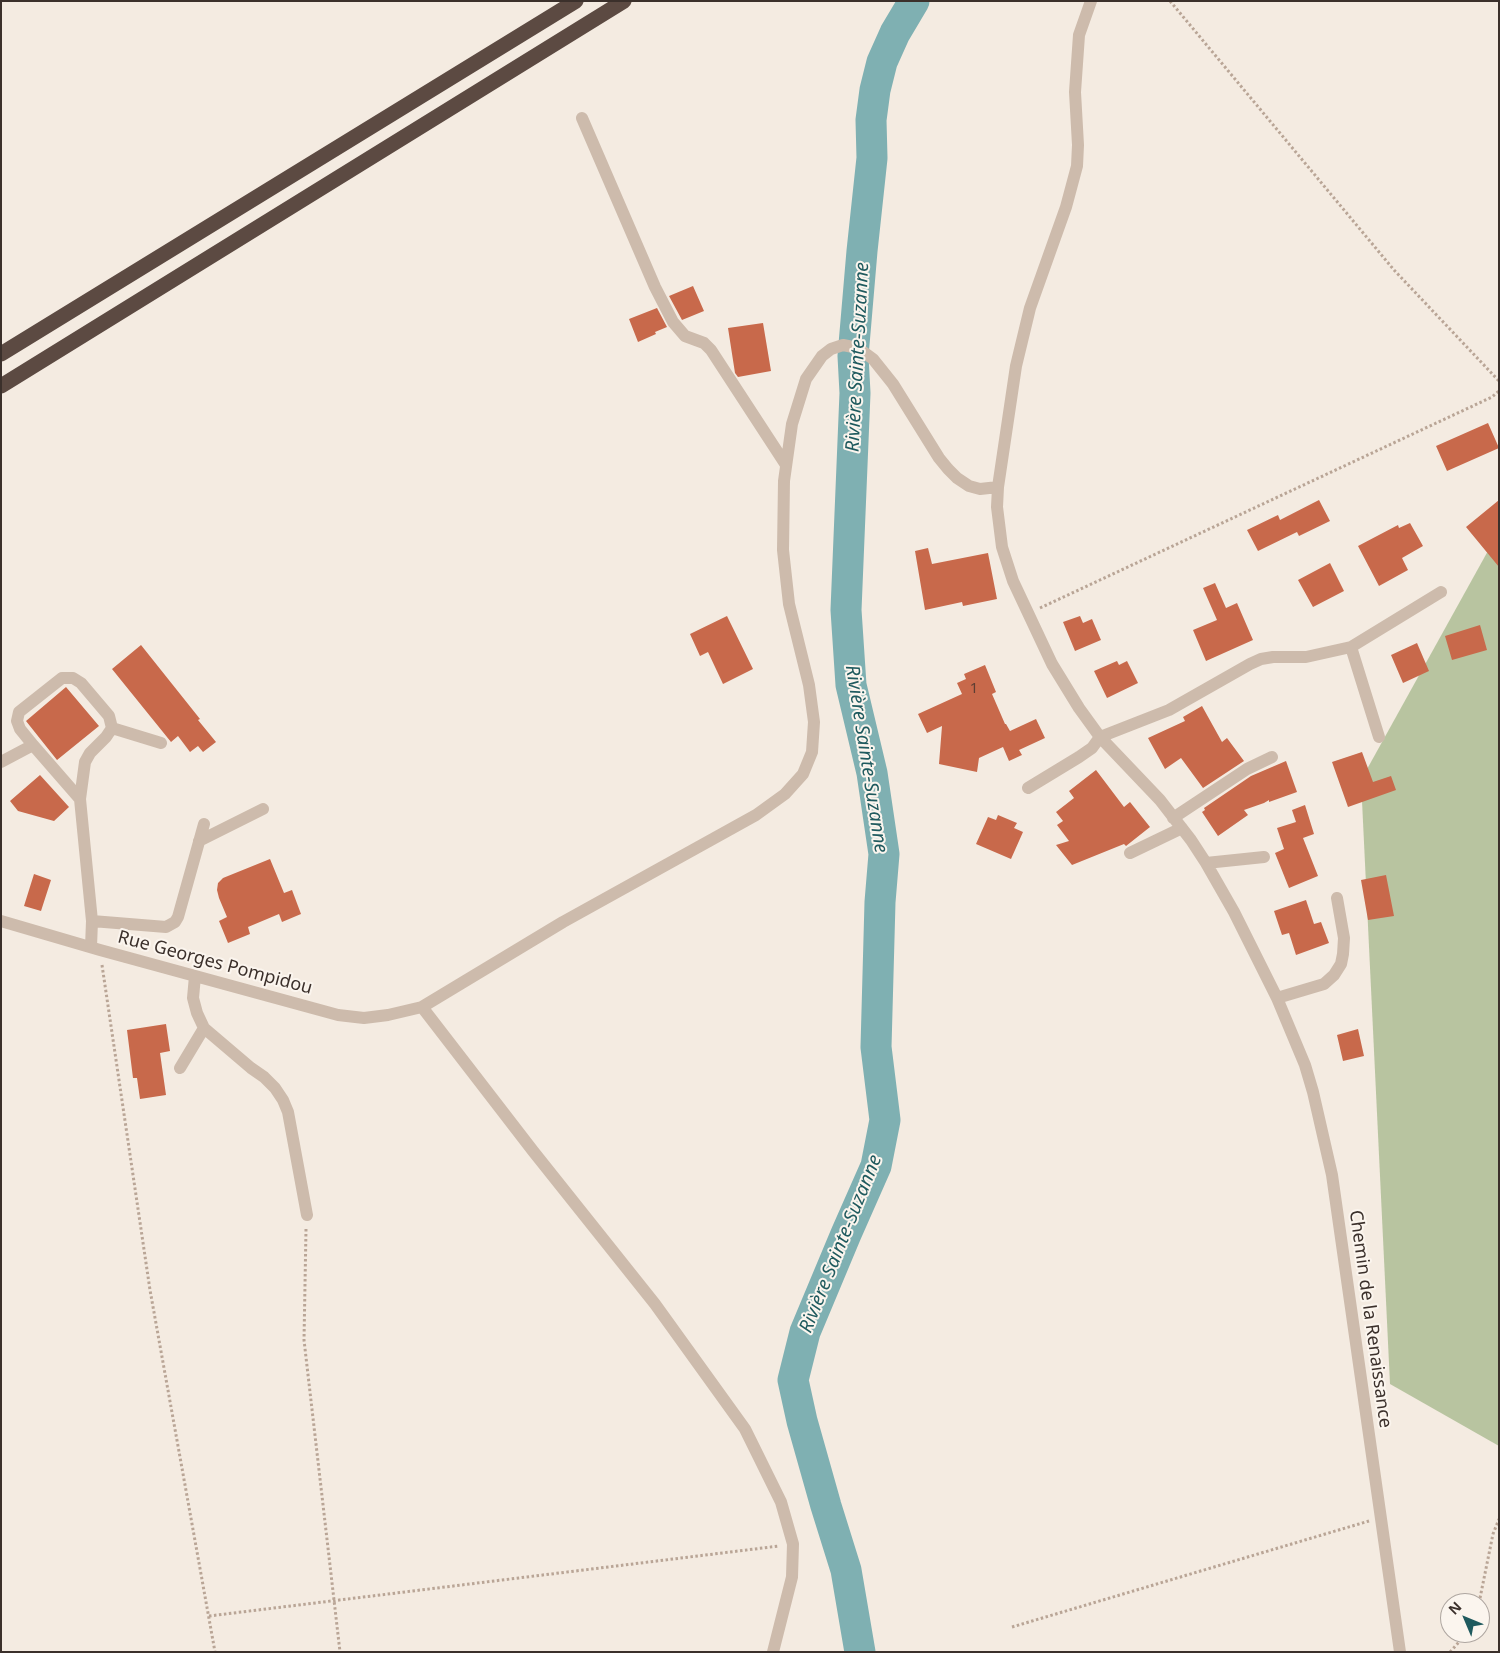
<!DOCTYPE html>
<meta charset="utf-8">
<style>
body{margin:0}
#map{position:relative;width:1500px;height:1653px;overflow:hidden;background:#f4ebe1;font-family:"Noto Sans",sans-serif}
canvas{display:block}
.frame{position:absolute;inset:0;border:2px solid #3b302b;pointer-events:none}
.north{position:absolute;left:1440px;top:1593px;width:50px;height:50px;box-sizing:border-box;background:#fbf5ee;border:1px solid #aea6a0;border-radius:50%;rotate:315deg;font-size:14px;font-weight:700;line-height:20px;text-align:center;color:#3b302b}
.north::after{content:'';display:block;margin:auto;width:18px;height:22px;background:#1f5a5e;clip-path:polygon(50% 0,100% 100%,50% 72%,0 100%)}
</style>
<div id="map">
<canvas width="1500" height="1653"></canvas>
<div class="frame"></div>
<div class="north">N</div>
</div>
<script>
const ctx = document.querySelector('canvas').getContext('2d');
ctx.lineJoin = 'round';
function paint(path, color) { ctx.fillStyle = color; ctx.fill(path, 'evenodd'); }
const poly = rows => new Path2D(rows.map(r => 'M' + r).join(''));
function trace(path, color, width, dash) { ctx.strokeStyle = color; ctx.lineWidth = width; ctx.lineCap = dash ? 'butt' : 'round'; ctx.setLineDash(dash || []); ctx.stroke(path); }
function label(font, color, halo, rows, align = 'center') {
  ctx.font = font + ' "Noto Sans",sans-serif'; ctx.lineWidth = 4; ctx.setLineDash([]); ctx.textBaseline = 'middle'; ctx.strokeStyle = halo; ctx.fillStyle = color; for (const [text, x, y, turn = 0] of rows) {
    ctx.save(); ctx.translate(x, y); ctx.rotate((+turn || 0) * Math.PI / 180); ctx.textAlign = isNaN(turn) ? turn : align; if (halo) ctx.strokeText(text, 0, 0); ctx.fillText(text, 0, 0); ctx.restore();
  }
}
const green = poly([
 [1499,531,1499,1446,1390,1384,1361,780]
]);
const river = poly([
 [860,1652,846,1570,826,1506,802,1421,793,1380,805,1332,846,1234,876,1166,885,1120,876,1047,880,902,884,854,872,773,851,685,846,610,855,393,853,356,862,251,872,158,871,120,875,90,882,62,895,33,914,1]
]);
const building = poly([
 [693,286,704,311,682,320,669,296],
 [657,308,667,327,655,332,656,334,638,342,629,319],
 [763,323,771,371,738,377,735,373,728,328],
 [1488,423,1499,448,1447,471,1436,446],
 [1319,500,1330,521,1299,536,1297,532,1258,551,1247,530,1278,515,1280,520],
 [1499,500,1499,567,1466,527],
 [1410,523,1423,546,1402,558,1408,570,1379,586,1358,546,1398,525,1399,528],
 [928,548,932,564,988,553,997,599,963,606,962,602,925,610,915,551],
 [1330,563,1344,591,1313,607,1298,580],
 [1215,583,1226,608,1237,603,1253,640,1206,661,1193,630,1217,620,1203,588],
 [727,616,753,669,723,684,708,652,700,656,690,634],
 [1080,616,1083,623,1092,619,1101,640,1075,651,1063,622],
 [1480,625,1487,650,1452,660,1445,636],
 [1417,643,1429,671,1403,683,1391,655],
 [141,645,200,719,198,720,216,742,203,752,198,746,190,752,178,736,171,742,112,669],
 [1117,661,1119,665,1127,661,1138,683,1107,698,1094,671],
 [985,665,996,692,992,694,1005,724,1006,724,1010,731,1036,719,1045,738,1019,750,1022,755,1009,761,1003,747,979,758,977,772,939,764,942,726,927,733,918,714,962,694,957,683,966,679,964,674],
 [66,687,99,726,57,760,26,721],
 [1202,706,1222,742,1227,738,1244,761,1203,788,1181,758,1165,769,1148,738,1185,721,1183,717],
 [1362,752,1373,782,1391,776,1396,790,1348,807,1332,762],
 [1286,761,1297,792,1269,802,1269,800,1264,803,1244,810,1248,815,1218,836,1202,812,1205,810,1204,808,1251,776],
 [1096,770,1124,807,1130,802,1150,827,1126,846,1124,844,1072,865,1056,845,1069,841,1057,825,1063,821,1056,812,1074,798,1069,791],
 [40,775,69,807,54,821,18,811,10,801],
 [1305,805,1314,834,1303,838,1318,876,1289,888,1275,853,1284,849,1277,828,1296,822,1292,810],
 [998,815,1017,823,1014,828,1023,832,1011,859,976,844,988,817,996,820],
 [270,859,284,893,292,890,301,914,282,922,279,914,248,927,250,934,228,943,219,921,227,917,219,898,217,890,218,883,223,878],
 [34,874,51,880,41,911,24,906],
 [1386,875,1394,916,1368,920,1361,880],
 [1306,900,1314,924,1321,922,1329,943,1296,955,1289,933,1282,935,1274,911],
 [166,1024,170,1051,160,1053,166,1095,140,1099,137,1078,133,1078,127,1030],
 [1358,1029,1364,1056,1343,1061,1337,1035]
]);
const path = poly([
 [1170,1,1394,270,1499,381],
 [1040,608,1492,397,1499,391],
 [102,965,150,1290,215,1652],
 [306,1229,304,1340,340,1652],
 [1479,1603,1493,1534,1499,1519],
 [209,1616,779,1546],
 [1012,1627,1369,1521],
 [1450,1652,1467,1633]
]);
const minor = poly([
 [1091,1,1079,35,1075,92,1078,145,1077,166,1066,207,1030,308,1016,366,998,487,997,507,1002,547,1013,581,1052,664,1079,708,1100,737,1160,800,1191,840,1206,863,1234,912,1277,998,1305,1065,1313,1092,1332,1175,1400,1652],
 [582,118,655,287,673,322,685,336,704,343,711,350,786,465],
 [1351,647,1379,737],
 [112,728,161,743],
 [33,745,20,729,17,721,19,712,62,678,73,678,81,683,109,716,112,728,106,737,90,753,85,762,80,799,92,921,91,947],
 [1,762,33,745,80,799],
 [1028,788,1079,757,1092,748,1100,737,1169,710,1250,664,1261,659,1273,657,1306,657,1351,647,1441,592],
 [1173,818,1247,769,1272,757],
 [199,841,263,809],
 [1130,853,1182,828],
 [1206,863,1264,857],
 [1,921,100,950,338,1015,364,1018,388,1015,422,1007,563,922,756,815,785,794,803,774,812,752,814,722,809,685,789,604,783,550,784,481,792,424,806,379,822,356,831,349,843,345,858,348,873,359,893,384,939,458,948,469,957,478,969,486,980,489,998,487],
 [92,921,166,927,175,922,178,917,204,824],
 [195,976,193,998,197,1013,204,1028,251,1068,264,1077,275,1088,283,1100,288,1112,307,1215],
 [1277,998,1324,984,1334,975,1341,964,1343,954,1344,938,1337,898],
 [422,1007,533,1151,655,1304,745,1429,781,1502,793,1544,792,1577,773,1652],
 [180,1068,204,1028]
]);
const highway = poly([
 [1,354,576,1],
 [1,386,624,1]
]);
const numberNames = [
 ["1",974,689]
];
const streetNames = [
 ["Rue Georges Pompidou",215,963,15],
 ["Chemin de la Renaissance",1370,1319,82]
];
const waterNames = [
 ["Rivière Sainte-Suzanne",858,357,-87],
 ["Rivière Sainte-Suzanne",866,759,81],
 ["Rivière Sainte-Suzanne",841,1244,-68]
];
paint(green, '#b8c4a0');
trace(river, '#7fb0b2', 31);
paint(building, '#c8694b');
trace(path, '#b9a596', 3, [2.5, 2.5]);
trace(minor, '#cdbbac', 12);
trace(highway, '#5c4a42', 15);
label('15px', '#5e3e33', null, numberNames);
label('18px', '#3b302b', '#fbf5ee', streetNames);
label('italic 19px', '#1f5a5e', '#fbf5ee', waterNames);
</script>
